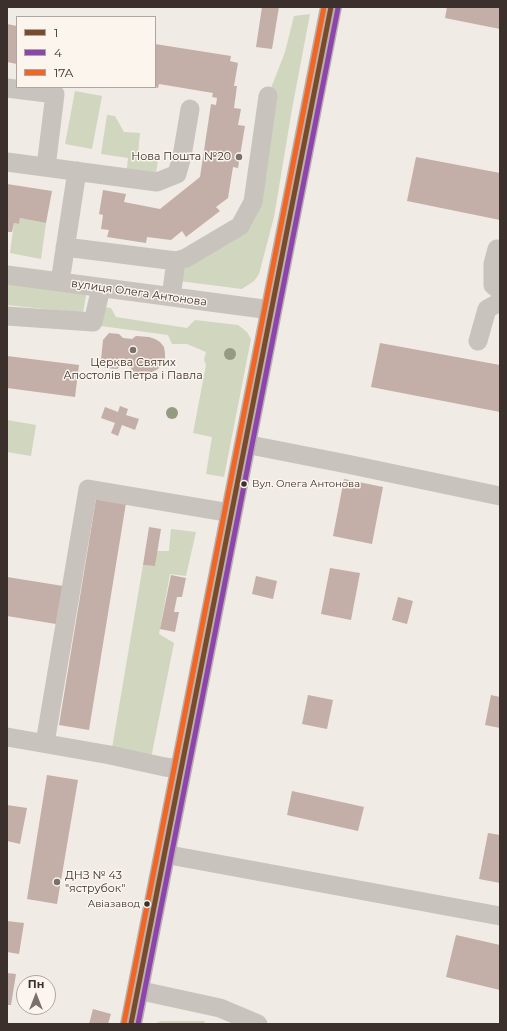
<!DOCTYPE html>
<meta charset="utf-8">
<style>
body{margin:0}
#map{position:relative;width:507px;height:1031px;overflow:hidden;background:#f0ebe5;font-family:Montserrat,sans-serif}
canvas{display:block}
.frame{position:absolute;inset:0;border:8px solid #3b302b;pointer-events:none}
.legend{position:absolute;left:16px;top:16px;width:140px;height:72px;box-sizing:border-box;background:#fbf5ee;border:1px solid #aea6a0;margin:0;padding:5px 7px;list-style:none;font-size:12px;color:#3b302b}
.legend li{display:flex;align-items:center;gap:8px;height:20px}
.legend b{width:20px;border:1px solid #aea6a0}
.north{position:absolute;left:16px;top:975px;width:40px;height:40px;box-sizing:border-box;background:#fbf5ee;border:1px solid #aea6a0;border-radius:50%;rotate:0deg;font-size:11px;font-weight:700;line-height:16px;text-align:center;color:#3b302b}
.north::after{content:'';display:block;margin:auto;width:14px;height:18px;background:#7a716c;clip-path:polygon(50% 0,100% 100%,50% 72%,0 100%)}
</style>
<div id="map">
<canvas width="507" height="1031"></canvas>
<div class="frame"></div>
<ul class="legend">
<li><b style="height:5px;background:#7a4b2a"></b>1</li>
<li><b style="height:5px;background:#8e44ad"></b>4</li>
<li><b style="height:5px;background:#f26522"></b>17А</li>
</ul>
<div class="north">Пн</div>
</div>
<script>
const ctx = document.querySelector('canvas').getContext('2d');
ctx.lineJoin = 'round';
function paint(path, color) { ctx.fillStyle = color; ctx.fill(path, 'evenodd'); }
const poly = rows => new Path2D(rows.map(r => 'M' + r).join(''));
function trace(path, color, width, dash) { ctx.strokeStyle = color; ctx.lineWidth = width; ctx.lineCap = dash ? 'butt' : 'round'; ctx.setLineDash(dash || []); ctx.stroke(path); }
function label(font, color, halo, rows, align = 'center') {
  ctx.font = font + ' Montserrat,sans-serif'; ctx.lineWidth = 3; ctx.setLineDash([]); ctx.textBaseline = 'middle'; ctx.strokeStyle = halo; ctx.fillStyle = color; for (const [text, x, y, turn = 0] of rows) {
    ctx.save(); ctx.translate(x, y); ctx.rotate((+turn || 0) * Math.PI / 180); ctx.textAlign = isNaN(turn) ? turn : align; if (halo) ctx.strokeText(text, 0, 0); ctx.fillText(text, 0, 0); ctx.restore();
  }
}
const green = poly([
 [310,14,292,109,274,217,259,274,254,281,242,289,179,281,181,265,240,226,268,96,285,52,294,16],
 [75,91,102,96,92,149,65,144],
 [107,115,115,116,124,132,140,133,138,154,154,155,158,160,156,173,126,178,128,158,101,154],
 [20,218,46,223,41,259,10,253,14,223,19,224],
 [7,280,87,290,83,313,7,305],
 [97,306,111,308,116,317,187,328,195,320,238,325,247,332,251,339,224,477,206,474,212,437,193,433,206,365,204,360,206,352,187,344,172,344,168,335,101,326],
 [7,420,36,425,31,456,7,452],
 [171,529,196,532,186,576,170,574,159,634,174,643,151,758,111,754,143,565,155,566,157,551,169,551],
 [161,1021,205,1021,204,1024,154,1024]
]);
const building = poly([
 [262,7,279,7,272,49,256,47],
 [447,7,500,7,500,29,445,18],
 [7,24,17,26,17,64,7,62],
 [155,44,231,56,230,61,238,63,234,86,237,86,234,108,241,109,238,125,245,126,238,168,233,167,228,198,216,207,220,211,186,237,182,231,171,240,147,237,146,243,107,237,109,230,101,229,103,215,99,214,103,190,126,194,124,202,160,209,200,177,211,104,216,105,217,98,212,97,213,93,159,84,158,88,155,87],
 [416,157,500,173,500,220,407,201],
 [7,184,52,191,46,223,20,218,19,224,14,223,12,232,7,232],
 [109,333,119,334,123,338,132,339,136,336,149,337,155,339,160,342,164,347,165,353,165,359,162,365,158,369,152,372,146,373,134,372,129,366,122,366,117,369,105,368,101,360,103,340],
 [380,343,500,365,500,412,371,387],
 [7,356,79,365,75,397,7,388],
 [120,406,128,409,126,415,139,419,135,430,122,425,118,436,111,433,115,423,101,418,105,407,118,412],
 [344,479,383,487,372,544,333,536],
 [96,499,126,503,89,730,59,725],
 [149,527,161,529,155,566,143,565],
 [330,568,360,573,351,620,321,614],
 [171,575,186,578,182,597,177,597,174,612,179,612,175,632,160,629],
 [256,576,277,581,273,599,252,594],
 [7,577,63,586,56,624,7,616],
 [398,597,413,601,407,624,392,620],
 [308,695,333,700,327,729,302,724],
 [491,695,500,697,500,728,485,725],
 [47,775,78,780,57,904,27,899],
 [292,791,364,807,358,831,287,815],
 [7,805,27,808,20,844,7,841],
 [488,833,500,835,500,883,479,879],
 [7,921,24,923,19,954,7,952],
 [456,935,500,945,500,990,446,977],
 [7,973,16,974,11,1005,7,1005],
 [93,1009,111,1014,108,1024,89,1024]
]);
const minor = poly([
 [7,88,55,94,46,167],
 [7,162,157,182,177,174,182,156,190,109],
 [65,247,176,261,186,258,240,226,253,202,268,96],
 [497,249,493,264,493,285,500,291],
 [7,275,271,310],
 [60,282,77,171],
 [171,297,176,261],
 [7,316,93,322,101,288],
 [478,341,487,309,500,302],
 [245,444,347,464,500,496],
 [7,737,110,755,165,767,181,769],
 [45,743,88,489,231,513],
 [164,854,500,916],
 [137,990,220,1008,258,1024]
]);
const major = poly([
 [131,1024,331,7]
]);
const bus1 = poly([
 [131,1024,331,7]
]);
const bus2 = poly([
 [138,1024,338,8]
]);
const bus3 = poly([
 [124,1023,324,7]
]);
const trees = [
 [230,354],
 [172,413]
];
const markers = [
 [239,157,4,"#7a716c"],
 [133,350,4,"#7a716c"],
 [244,484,3.5,"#3b302b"],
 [57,882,4,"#7a716c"],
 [147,904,3.5,"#3b302b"]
];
const busNames = [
 ["Вул. Олега Антонова",252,484],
 ["Авіазавод",140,904,"right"]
];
const poiNames = [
 ["Нова Пошта №20",231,157],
 ["Церква Святих",133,363,"center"],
 ["Апостолів Петра і Павла",133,376,"center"],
 ["ДНЗ № 43",65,876,"left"],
 ["\"яструбок\"",65,889,"left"]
];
const streetNames = [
 ["вулиця Олега Антонова",139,293,8]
];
paint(green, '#d1d6bf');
paint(building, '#c3afa7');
trace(minor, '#c9c3be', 19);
trace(major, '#b8b1ad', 22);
trace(bus1, '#7a4b2a', 5);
trace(bus2, '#8e44ad', 5);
trace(bus3, '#f26522', 5);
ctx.fillStyle = '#959b80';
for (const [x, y] of trees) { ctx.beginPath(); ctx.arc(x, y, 6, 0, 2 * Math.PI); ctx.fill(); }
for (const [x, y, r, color] of markers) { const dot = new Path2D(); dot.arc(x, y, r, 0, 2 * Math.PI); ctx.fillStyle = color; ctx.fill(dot); trace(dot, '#fbf5ee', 1.5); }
label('10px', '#3b302b', '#fbf5ee', busNames, 'left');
label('11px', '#3b302b', '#fbf5ee', poiNames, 'right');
label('11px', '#3b302b', '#fbf5ee', streetNames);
</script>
